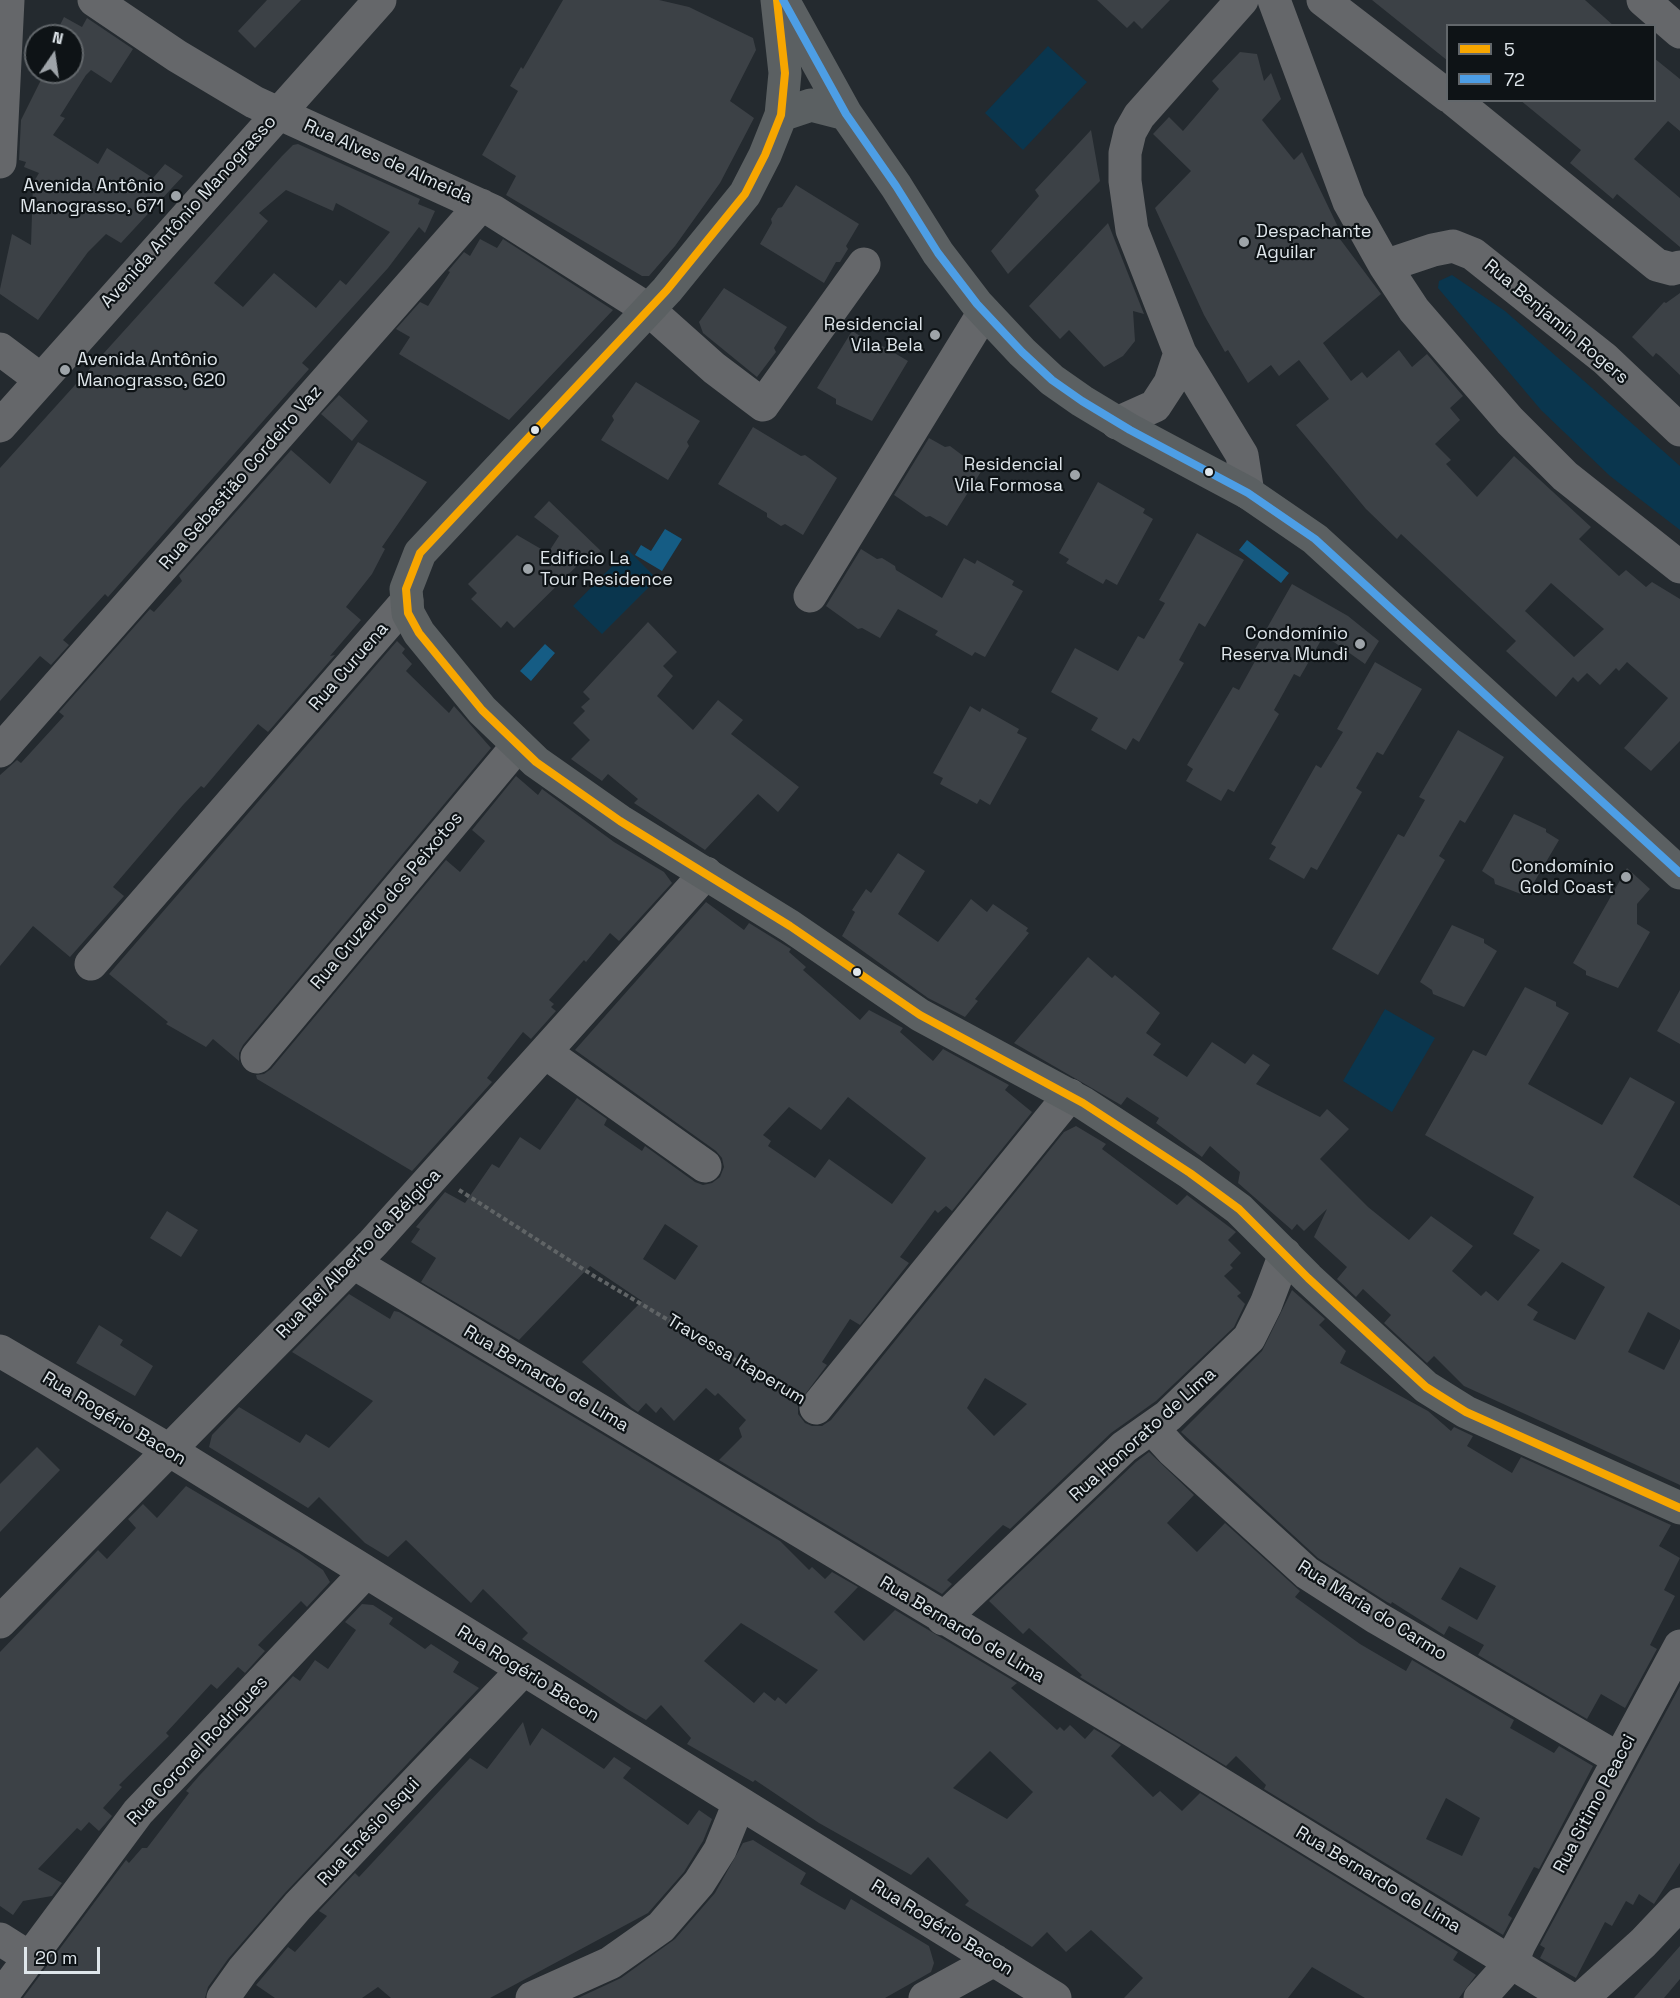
<!DOCTYPE html>
<meta charset="utf-8">
<style>
body{margin:0}
#map{position:relative;width:1680px;height:1998px;overflow:hidden;background:#242a2f;font-family:"Space Grotesk",sans-serif}
canvas{display:block}
.legend{position:absolute;left:1446px;top:24px;width:210px;height:78px;box-sizing:border-box;background:#0e1316;border:2px solid #62676b;margin:0;padding:8px 10px;list-style:none;font-size:18px;color:#dfe6eb}
.legend li{display:flex;align-items:center;gap:12px;height:30px}
.legend b{width:30px;border:2px solid #62676b}
.north{position:absolute;left:24px;top:24px;width:60px;height:60px;box-sizing:border-box;background:#0e1316;border:2px solid #62676b;border-radius:50%;rotate:13deg;font-size:16px;font-weight:700;line-height:24px;text-align:center;color:#dfe6eb}
.north::after{content:'';display:block;margin:auto;width:21px;height:27px;background:#9ea4a9;clip-path:polygon(50% 0,100% 100%,50% 72%,0 100%)}
.scale{position:absolute;left:24px;top:1947px;width:76px;height:27px;box-sizing:border-box;border:3px solid #dfe6eb;border-top:0;padding-left:8px;font-size:18px;line-height:21px;white-space:nowrap;color:#dfe6eb;-webkit-text-stroke:4px #0e1316;paint-order:stroke}
</style>
<div id="map">
<canvas width="1680" height="1998"></canvas>
<ul class="legend">
<li><b style="height:8px;background:#f7a600"></b>5</li>
<li><b style="height:8px;background:#4d9ee5"></b>72</li>
</ul>
<div class="north">N</div>
<div class="scale">20 m</div>
</div>
<script>
const ctx = document.querySelector('canvas').getContext('2d');
ctx.lineJoin = 'round';
function paint(path, color) { ctx.fillStyle = color; ctx.fill(path, 'evenodd'); }
const poly = rows => new Path2D(rows.map(r => 'M' + r).join(''));
function trace(path, color, width, dash) { ctx.strokeStyle = color; ctx.lineWidth = width; ctx.lineCap = dash ? 'butt' : 'round'; ctx.setLineDash(dash || []); ctx.stroke(path); }
function label(font, color, halo, rows, align = 'center') {
  ctx.font = font + ' "Space Grotesk",sans-serif'; ctx.lineWidth = 4.5; ctx.setLineDash([]); ctx.textBaseline = 'middle'; ctx.strokeStyle = halo; ctx.fillStyle = color; for (const [text, x, y, turn = 0] of rows) {
    ctx.save(); ctx.translate(x, y); ctx.rotate((+turn || 0) * Math.PI / 180); ctx.textAlign = isNaN(turn) ? turn : align; if (halo) ctx.strokeText(text, 0, 0); ctx.fillText(text, 0, 0); ctx.restore();
  }
}
const green = poly([
 [1048,46,1087,82,1023,150,985,113],
 [1452,275,1505,311,1680,466,1680,530,1610,476,1541,410,1438,288,1439,281],
 [628,550,657,579,602,634,573,606],
 [1385,1009,1435,1038,1392,1112,1343,1081]
]);
const water = poly([
 [665,529,682,539,662,571,635,555,641,545,651,551],
 [1247,540,1289,573,1281,583,1239,550],
 [545,644,555,653,531,681,520,671]
]);
const building = poly([
 [267,0,301,0,255,48,238,31],
 [563,0,659,0,689,7,753,38,756,50,730,101,754,118,720,183,675,246,649,276,642,276,506,195,516,176,482,155,518,91,510,86,521,67,523,69],
 [1097,0,1170,0,1142,29,1134,21,1127,28],
 [1372,0,1585,0,1614,26,1448,26,1448,61],
 [64,17,82,27,87,18,133,49,111,83,91,70,86,75,60,116,65,118,53,135,98,164,107,148,153,178,165,164,183,176,121,243,106,234,88,252,38,320,0,294,0,289,12,234,31,245,33,183,39,173,24,167,26,162,19,160,21,120,44,74,40,72,72,72,72,36,49,36,54,27,58,29],
 [1240,52,1257,54,1264,81,1271,73,1281,99,1262,120,1294,160,1302,152,1338,227,1334,231,1381,294,1323,343,1351,381,1362,372,1367,378,1399,350,1412,367,1427,354,1463,396,1450,408,1460,420,1435,444,1451,460,1446,464,1477,497,1514,456,1591,527,1579,539,1619,576,1626,570,1646,587,1652,582,1680,599,1680,741,1651,771,1624,748,1668,698,1627,662,1619,671,1616,668,1600,685,1587,673,1578,682,1573,677,1556,697,1506,651,1516,641,1401,534,1397,539,1366,509,1296,425,1329,399,1299,360,1279,376,1271,365,1248,383,1228,350,1225,352,1204,315,1155,208,1191,171,1153,134,1169,117,1183,131,1219,89,1212,81],
 [1551,583,1604,629,1574,657,1525,611],
 [1654,58,1680,79,1680,131,1668,121,1634,159,1680,198,1680,247,1617,194,1613,199,1570,163,1581,150,1520,100,1654,100],
 [1091,130,1100,181,1008,274,991,251,1039,196,1035,190],
 [298,144,420,199,418,204,435,211,425,233,419,227,388,268,302,363,309,369,108,597,105,594,63,640,69,645,51,665,40,656,0,701,0,468,282,156,293,145],
 [286,190,333,211,336,203,390,232,346,285,340,280,316,308,274,273,243,307,214,283,268,221,259,213],
 [796,185,859,224,846,246,848,249,840,262,836,262,824,283,760,244,772,223,771,219,778,208,782,207],
 [1108,223,1144,314,1133,311,1135,341,1123,356,1104,367,1069,330,1060,339,1029,306],
 [480,239,497,248,503,239,613,310,509,420,399,354,410,337,396,329,420,302,428,306,450,272,448,271,464,252,470,256],
 [724,288,787,327,774,348,776,352,757,377,703,333,699,322],
 [1680,293,1680,375,1660,356,1656,353,1653,357,1632,337,1664,302,1666,303],
 [852,331,870,342,874,341,908,361,872,421,836,404,836,399,817,388],
 [636,382,700,421,687,442,689,446,668,480,601,440,614,420,612,416],
 [339,395,368,421,352,441,321,414],
 [753,427,801,456,805,455,837,478,803,535,785,524,781,526,767,517,767,513,718,484],
 [929,438,945,447,950,446,982,470,947,526,930,516,926,517,894,495],
 [358,442,427,482,382,547,385,549,372,574,346,607,361,620,330,656,335,655,268,732,258,724,204,788,201,786,183,805,113,887,124,896,70,957,33,926,0,966,0,775,17,760,21,763,64,716,59,712,150,609,154,612,182,581,179,576,291,450,330,484],
 [1098,482,1145,509,1143,513,1153,519,1117,585,1106,579,1103,584,1066,563,1069,559,1059,553],
 [549,501,601,551,591,561,586,557,514,628,507,621,501,628,471,599,477,593,468,584,517,535,548,553,559,536,534,517],
 [1197,533,1244,560,1205,627,1199,623,1179,660,1184,663,1139,742,1133,738,1126,750,1091,730,1098,718,1051,692,1075,648,1118,671,1138,636,1144,639,1165,603,1159,600],
 [861,549,877,559,882,558,895,566,896,570,942,598,964,558,975,564,977,560,1014,581,1012,585,1023,591,985,657,975,652,972,656,935,635,938,631,898,609,880,638,862,628,858,629,826,606],
 [1292,584,1348,616,1379,641,1365,664,1324,635,1300,677,1294,674,1274,710,1279,714,1234,792,1228,789,1221,801,1186,781,1193,769,1187,765,1233,687,1239,690,1259,654,1254,651],
 [648,622,677,652,663,666,673,676,657,696,693,730,718,700,743,720,731,734,799,787,778,812,758,794,705,850,634,803,638,799,608,774,602,781,571,759,590,740,573,723,585,711,581,707,590,699,583,692],
 [397,641,405,649,402,653,412,664,406,671,449,713,454,706,491,748,243,1045,239,1053,239,1061,213,1039,206,1047,166,1024,168,1022,109,974],
 [1375,662,1422,689,1383,755,1377,752,1356,788,1362,792,1317,870,1311,867,1304,879,1269,859,1276,847,1271,844,1316,765,1321,768,1343,732,1337,729],
 [970,706,980,712,982,708,1019,729,1017,733,1027,738,990,805,980,799,977,804,940,784,943,778,933,773],
 [1458,730,1504,757,1465,823,1460,820,1439,856,1445,860,1378,975,1332,949,1398,834,1404,837,1425,800,1419,797],
 [516,776,538,795,542,789,614,842,664,872,672,883,619,941,610,933,586,962,584,960,549,1000,554,1004,551,1007,556,1011,531,1039,523,1032,487,1078,492,1082,412,1171,257,1079,256,1075,264,1074,271,1069,446,860,460,872,485,841,472,830],
 [1514,814,1546,829,1546,832,1559,840,1526,896,1495,884,1494,879,1482,871],
 [898,853,925,871,898,914,938,942,971,899,987,912,993,904,1028,928,1026,931,1029,933,975,999,978,1001,965,1017,928,998,842,936,855,912,852,910,866,889,871,893],
 [1627,868,1650,889,1637,904,1637,924,1650,932,1618,988,1586,975,1586,971,1573,963],
 [706,902,744,930,749,923,791,949,789,952,806,967,803,970,860,1020,869,1010,903,1028,900,1032,933,1061,943,1049,1009,1085,1005,1090,1032,1112,952,1211,946,1206,938,1213,935,1210,900,1257,909,1263,860,1325,850,1319,822,1362,827,1365,798,1404,798,1414,805,1423,812,1426,822,1426,831,1420,1064,1132,1076,1126,1106,1144,1102,1149,1177,1205,1187,1195,1236,1232,1228,1240,1241,1253,1230,1265,1233,1268,1224,1276,1241,1293,1237,1296,1245,1304,1234,1327,1156,1401,1111,1433,1010,1529,1003,1525,947,1580,952,1584,942,1594,719,1460,742,1437,739,1428,746,1420,718,1393,715,1396,706,1388,674,1421,661,1407,656,1413,646,1403,638,1412,632,1408,582,1362,642,1301,590,1266,519,1340,421,1282,436,1258,411,1242,420,1229,416,1227,445,1192,465,1203,492,1164,499,1168,520,1137,540,1150,577,1098,607,1119,604,1125,642,1151,645,1146,695,1182,703,1185,712,1183,720,1177,724,1167,722,1158,716,1151,575,1050],
 [848,1097,926,1158,892,1204,829,1159,815,1178,768,1146,771,1141,763,1135,789,1107,821,1130],
 [665,1224,698,1246,675,1280,643,1259],
 [985,1378,1027,1404,994,1436,967,1408],
 [1452,925,1484,939,1484,943,1497,951,1464,1007,1433,994,1432,990,1420,982],
 [1088,957,1112,978,1115,975,1160,1013,1146,1033,1161,1044,1153,1055,1187,1077,1212,1042,1245,1064,1253,1054,1270,1065,1256,1084,1320,1117,1327,1109,1349,1129,1320,1159,1368,1207,1409,1240,1431,1216,1473,1246,1452,1271,1481,1296,1486,1291,1498,1301,1540,1250,1513,1234,1534,1197,1425,1135,1473,1050,1486,1056,1525,987,1556,1002,1556,1006,1569,1013,1528,1084,1602,1125,1630,1077,1675,1102,1633,1177,1680,1206,1680,1330,1648,1312,1628,1352,1664,1370,1680,1339,1680,1485,1464,1386,1434,1356,1427,1363,1384,1323,1391,1315,1363,1289,1356,1297,1337,1279,1347,1267,1314,1237,1327,1209,1304,1231,1297,1224,1292,1230,1238,1183,1240,1172,1210,1146,1202,1157,1156,1123,1159,1118,1127,1097,1121,1105,1014,1043],
 [1562,1262,1605,1287,1575,1340,1533,1320,1538,1312,1527,1305],
 [1680,990,1680,1044,1657,1031],
 [167,1211,198,1230,181,1257,150,1238],
 [1292,1290,1325,1319,1319,1325,1346,1351,1340,1363,1428,1411,1451,1431,1454,1427,1473,1436,1467,1446,1512,1473,1521,1457,1671,1525,1659,1546,1680,1558,1664,1590,1675,1596,1650,1645,1657,1649,1625,1708,1601,1694,1587,1719,1478,1655,1484,1645,1449,1626,1444,1635,1392,1602,1391,1604,1387,1602,1318,1558,1181,1432,1262,1351],
 [1460,1567,1496,1586,1477,1620,1441,1599],
 [349,1294,390,1319,394,1311,399,1312,780,1541,809,1570,812,1567,825,1579,832,1572,858,1587,834,1612,864,1641,895,1610,1017,1683,1011,1688,1057,1730,1060,1727,1064,1731,1070,1725,1085,1739,1094,1729,1121,1745,1111,1756,1153,1797,1160,1791,1182,1811,1200,1793,1458,1952,1453,1960,1476,1975,1459,1998,1365,1998,1312,1967,1288,1998,1124,1998,1143,1978,1091,1930,1066,1952,1047,1932,1032,1947,965,1905,969,1901,928,1857,911,1875,819,1823,755,1780,753,1782,687,1744,691,1738,661,1705,646,1720,627,1709,522,1639,528,1633,483,1589,471,1603,406,1540,388,1557,365,1543,319,1497,308,1508,209,1447,212,1435,239,1407,300,1443,306,1434,329,1448,373,1401,292,1352],
 [741,1623,818,1670,786,1704,778,1697,775,1701,764,1692,754,1703,704,1661],
 [990,1751,1033,1792,1007,1819,953,1788],
 [99,1325,123,1340,120,1345,153,1366,135,1396,76,1363],
 [37,1447,60,1470,0,1532,0,1484],
 [1149,1452,1194,1495,1167,1523,1197,1552,1225,1523,1300,1591,1295,1597,1360,1644,1406,1671,1412,1660,1514,1720,1510,1728,1554,1753,1559,1746,1593,1766,1539,1869,1534,1867,1508,1915,1512,1918,1503,1935,1264,1789,1266,1785,1236,1756,1226,1766,1080,1677,1082,1675,1029,1628,1023,1634,989,1601,1136,1462],
 [1446,1798,1480,1818,1462,1856,1426,1839],
 [186,1486,299,1553,323,1570,330,1582,307,1607,301,1601,258,1645,265,1651,245,1673,238,1667,217,1689,211,1684,166,1733,169,1736,119,1785,122,1787,103,1808,112,1816,99,1831,89,1822,81,1831,77,1828,38,1869,62,1883,52,1896,23,1901,13,1915,0,1906,0,1652,98,1550,107,1559,136,1528,128,1519,143,1504,157,1518],
 [362,1604,373,1605,393,1618,389,1624,425,1649,431,1644,459,1662,453,1672,479,1688,284,1894,228,1959,208,1987,205,1998,23,1998,126,1860,129,1863,142,1848,147,1848,189,1793,186,1791,199,1776,293,1676,300,1681,315,1660,328,1669,356,1630,345,1622],
 [1680,1686,1680,1863,1654,1904,1639,1894,1633,1905,1626,1901,1612,1926,1605,1922,1576,1978,1540,1958,1545,1948,1540,1945],
 [523,1722,530,1746,542,1728,604,1769,614,1757,631,1768,623,1778,688,1825,699,1810,712,1819,703,1841,684,1872,648,1913,490,1998,391,1998,378,1987,362,1998,275,1998,256,1985,288,1947,295,1952,327,1916,319,1911,355,1873,359,1877,470,1758,487,1769],
 [753,1840,806,1873,800,1884,822,1897,845,1910,851,1899,929,1946,934,1963,931,1972,885,1998,578,1998,621,1978,675,1939,715,1893,743,1843],
 [1680,1946,1680,1979,1664,1998,1634,1998]
]);
const path = poly([
 [459,1190,594,1276,793,1394]
]);
const minor = poly([
 [94,0,177,56,254,102,493,211,649,310,714,368,763,405,864,264],
 [1242,0,1139,116,1130,132,1125,153,1125,181,1132,230,1180,353,1242,455,1248,493],
 [1274,0,1349,202,1385,266,1414,310,1510,421,1565,476,1680,567],
 [1323,0,1448,96],
 [1643,0,1680,32],
 [1454,100,1657,265,1672,269,1680,267],
 [0,162,8,0],
 [1385,266,1433,250,1453,246,1473,254,1605,359,1680,430],
 [0,349,40,379],
 [1117,423,1155,406,1170,383,1180,353],
 [0,426,380,0],
 [810,596,984,312],
 [0,751,481,205],
 [91,964,407,601],
 [546,1053,705,1166],
 [257,1057,518,745],
 [354,1263,1165,1750,1569,1998],
 [0,1351,169,1450,1055,1998],
 [816,1408,1070,1095],
 [1152,1428,1173,1451,1307,1573,1377,1618,1619,1759],
 [943,1619,1124,1447,1168,1416,1249,1338,1266,1304,1285,1254],
 [0,1622,373,1243,706,873],
 [0,1939,30,1958],
 [0,1998,138,1812,366,1572],
 [223,1998,243,1970,298,1906,522,1671],
 [532,1998,610,1963,661,1927,699,1883,720,1850,739,1803],
 [925,1998,994,1960],
 [1480,1998,1512,1962,1519,1945,1680,1646],
 [1582,1998,1643,1943,1680,1904]
]);
const major = poly([
 [777,0,785,73,781,115,765,155,745,194,667,290,420,553,406,589,408,613,419,633,482,710,536,762,620,821,790,926,920,1015,1083,1103,1190,1173,1239,1209,1308,1278,1426,1387,1466,1412,1680,1508],
 [783,0,846,114,896,186,938,253,977,304,1022,352,1052,380,1082,401,1130,430,1248,493,1315,539,1680,873],
 [781,115,811,105,846,114]
]);
const bus1 = poly([
 [777,0,785,73,781,115,765,155,745,194,667,290,420,553,406,589,408,613,419,633,482,710,536,762,620,821,790,926,920,1015,1083,1103,1190,1173,1239,1209,1308,1278,1426,1387,1466,1412,1680,1508]
]);
const bus2 = poly([
 [783,0,846,114,896,186,938,253,977,304,1022,352,1052,380,1082,401,1130,430,1248,493,1315,539,1680,873]
]);
const markers = [
 [176,196,6,"#9ea4a9"],
 [1244,242,6,"#9ea4a9"],
 [935,335,6,"#9ea4a9"],
 [65,370,6,"#9ea4a9"],
 [535,430,5,"#dfe6eb"],
 [1209,472,5,"#dfe6eb"],
 [1075,475,6,"#9ea4a9"],
 [528,569,6,"#9ea4a9"],
 [1360,644,6,"#9ea4a9"],
 [1626,877,6,"#9ea4a9"],
 [857,972,5,"#dfe6eb"]
];
const streetNames = [
 ["Rua Alves de Almeida",388,162,24],
 ["Avenida Antônio Manograsso",189,212,-48],
 ["Rua Benjamin Rogers",1556,322,40],
 ["Rua Sebastião Cordeiro Vaz",241,478,-49],
 ["Rua Curuena",349,667,-49],
 ["Rua Cruzeiro dos Peixotos",387,901,-50],
 ["Rua Rei Alberto da Bélgica",359,1254,-46],
 ["Travessa Itaperum",736,1360,31],
 ["Rua Bernardo de Lima",546,1379,31],
 ["Rua Rogério Bacon",114,1419,31],
 ["Rua Honorato de Lima",1143,1435,-42],
 ["Rua Maria do Carmo",1372,1611,32],
 ["Rua Bernardo de Lima",962,1630,31],
 ["Rua Rogério Bacon",528,1674,32],
 ["Rua Coronel Rodrigues",198,1751,-47],
 ["Rua Sitimo Peacci",1595,1804,-62],
 ["Rua Enésio Isqui",369,1832,-47],
 ["Rua Bernardo de Lima",1378,1880,31],
 ["Rua Rogério Bacon",942,1928,32]
];
const poiNames = [
 ["Avenida Antônio",164,186],
 ["Manograsso, 671",164,207],
 ["Despachante",1256,232,"left"],
 ["Aguilar",1256,253,"left"],
 ["Residencial",923,325],
 ["Vila Bela",923,346],
 ["Avenida Antônio",77,360,"left"],
 ["Manograsso, 620",77,381,"left"],
 ["Residencial",1063,465],
 ["Vila Formosa",1063,486],
 ["Edifício La",540,559,"left"],
 ["Tour Residence",540,580,"left"],
 ["Condomínio",1348,634],
 ["Reserva Mundi",1348,655],
 ["Condomínio",1614,867],
 ["Gold Coast",1614,888]
];
paint(green, '#0a364e');
paint(water, '#155c84');
paint(building, '#3c4146');
trace(path, '#606466', 4, [4.5, 3]);
trace(minor, '#65676a', 33);
trace(major, '#5b6062', 33);
trace(bus1, '#f7a600', 8);
trace(bus2, '#4d9ee5', 8);
for (const [x, y, r, color] of markers) { const dot = new Path2D(); dot.arc(x, y, r, 0, 2 * Math.PI); ctx.fillStyle = color; ctx.fill(dot); trace(dot, '#0e1316', 2); }
label('18px', '#dfe6eb', '#0e1316', streetNames);
label('18px', '#dfe6eb', '#0e1316', poiNames, 'right');
</script>
